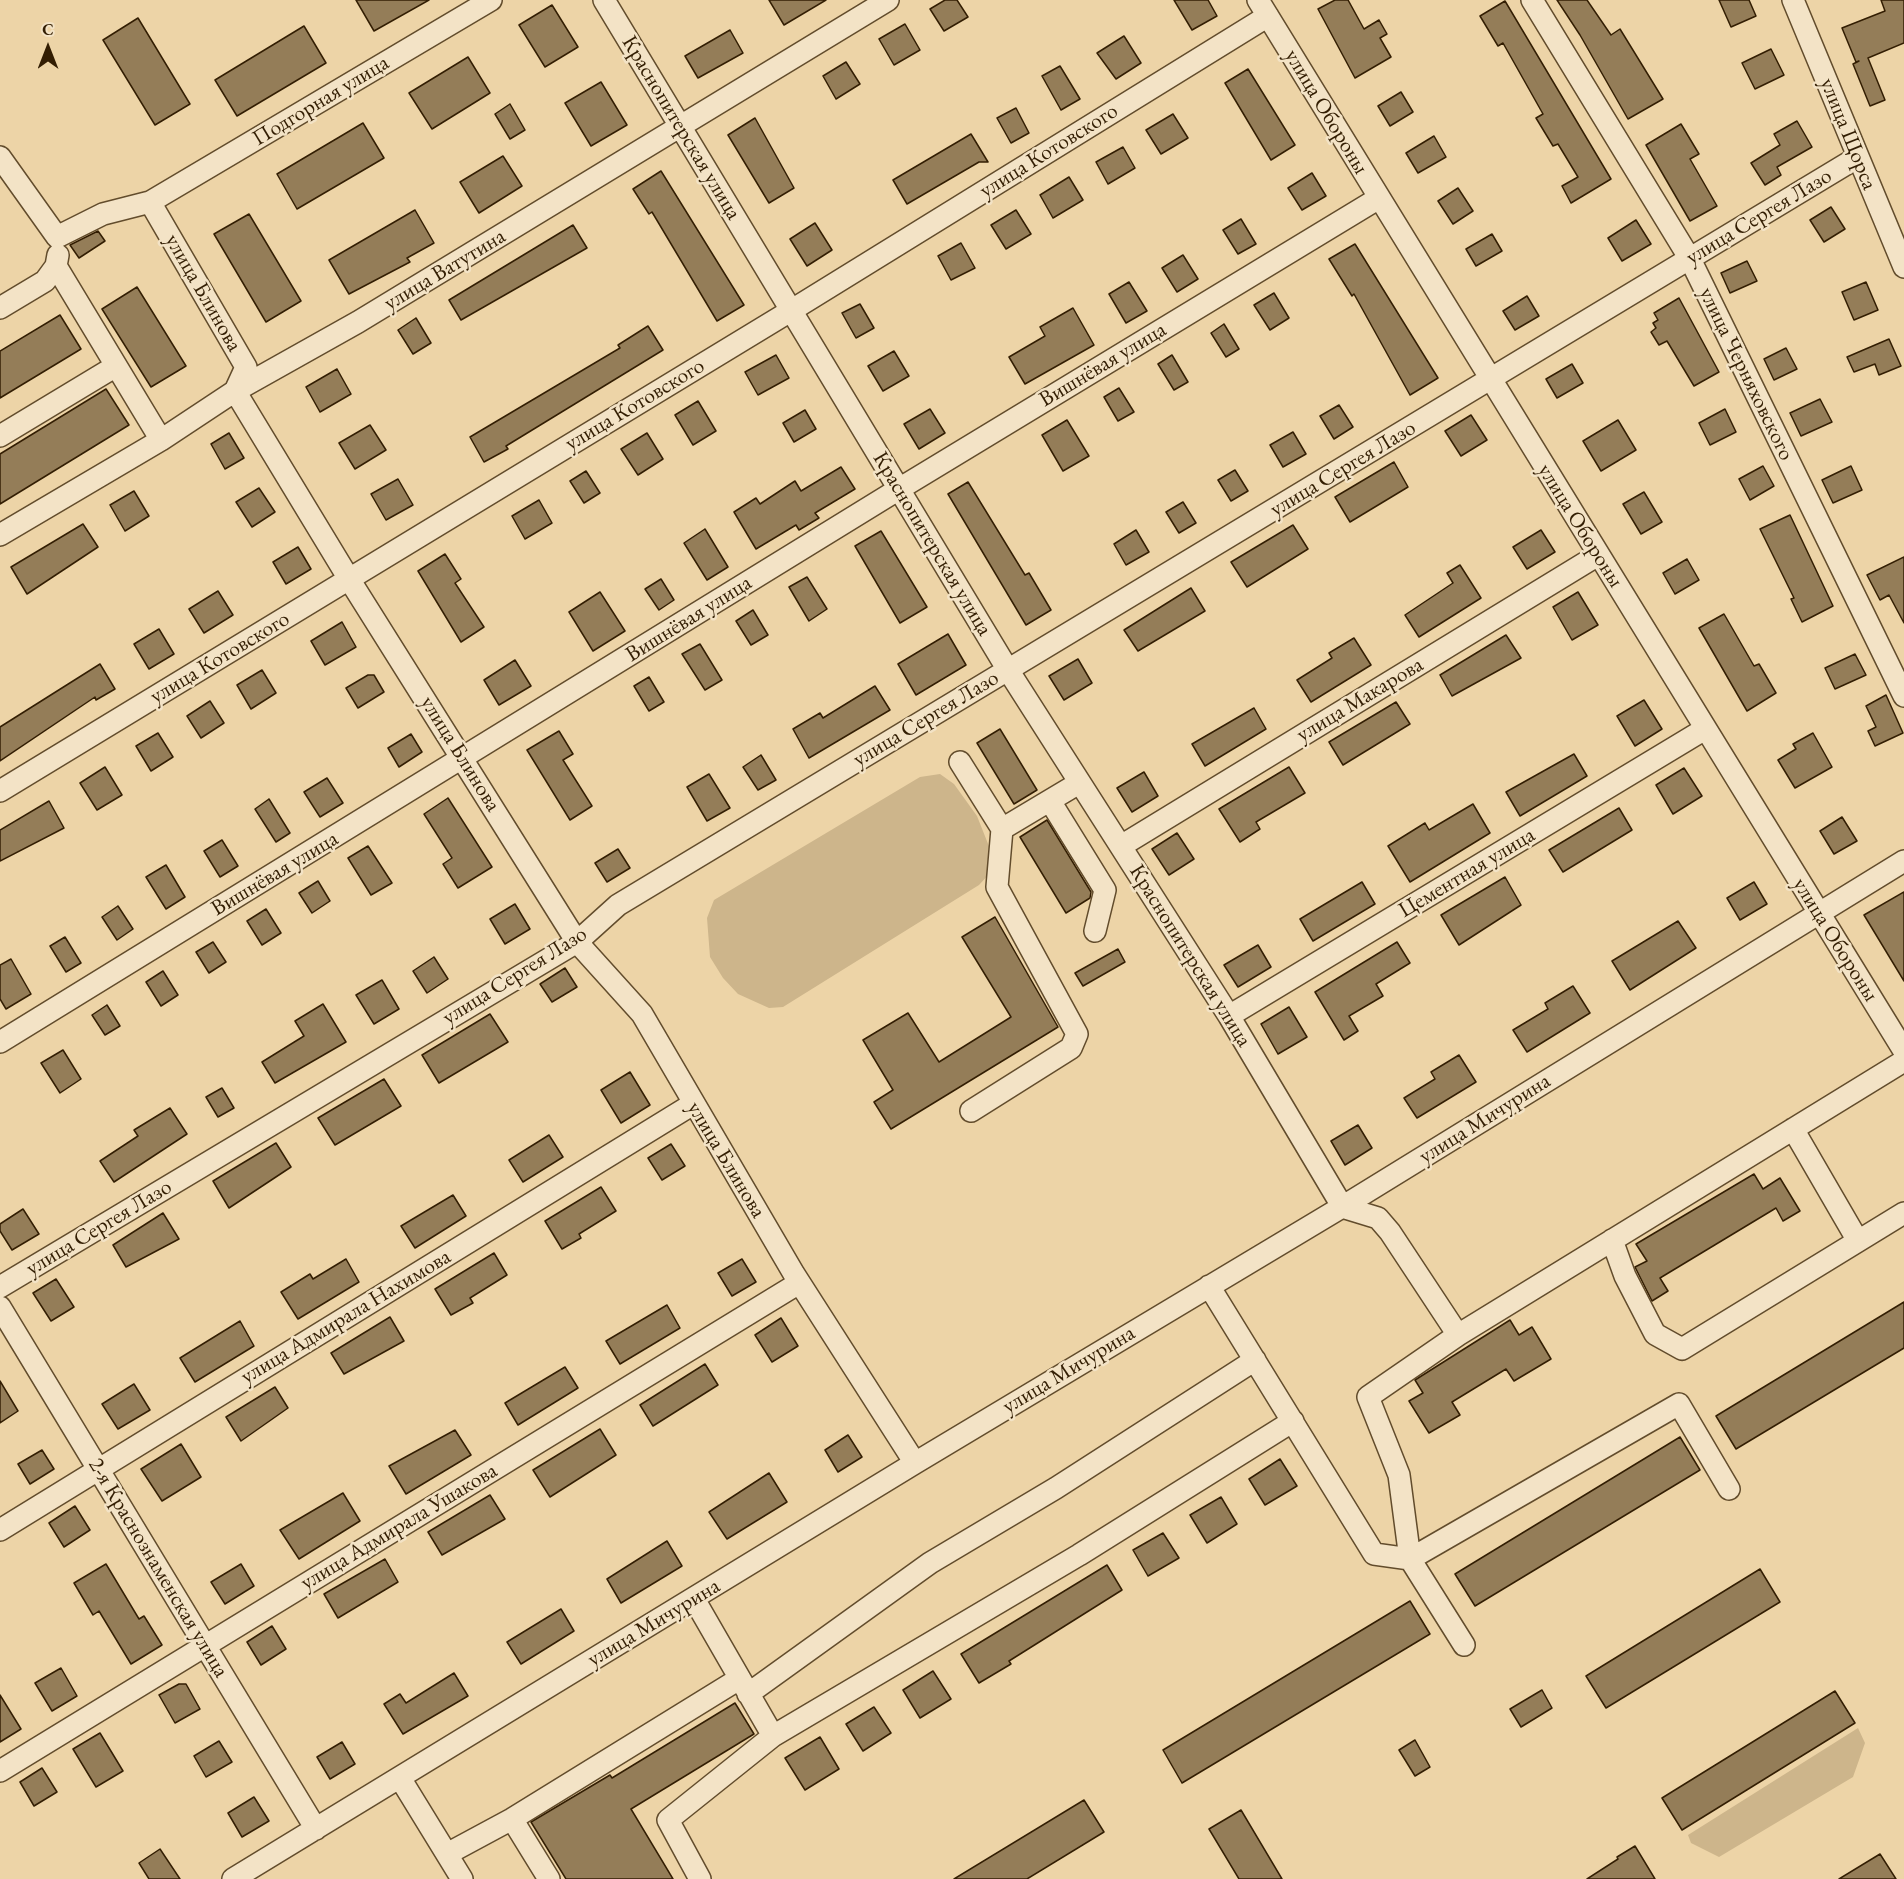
<!DOCTYPE html>
<meta charset="utf-8">
<style>
body{margin:0}
#map{position:relative;width:1904px;height:1879px;overflow:hidden;background:#edd4a7;font-family:"EB Garamond",serif}
canvas{display:block}
.north{position:absolute;left:18px;top:18px;width:60px;height:60px;-webkit-text-stroke:4px #f3e3c6;paint-order:stroke;rotate:0deg;font-size:16px;font-weight:700;line-height:24px;text-align:center;color:#331e03}
.north::after{content:'';display:block;margin:auto;width:21px;height:27px;background:#331e03;clip-path:polygon(50% 0,100% 100%,50% 72%,0 100%)}
</style>
<div id="map">
<canvas width="1904" height="1879"></canvas>
<div class="north">С</div>
</div>
<script>
const ctx = document.querySelector('canvas').getContext('2d');
ctx.lineJoin = 'round';
function paint(path, color) { ctx.fillStyle = color; ctx.fill(path, 'evenodd'); }
const poly = rows => new Path2D(rows.map(r => 'M' + r).join(''));
function trace(path, color, width, dash) { ctx.strokeStyle = color; ctx.lineWidth = width; ctx.lineCap = dash ? 'butt' : 'round'; ctx.setLineDash(dash || []); ctx.stroke(path); }
function label(font, color, halo, rows, align = 'center') {
  ctx.font = font + ' "EB Garamond",serif'; ctx.lineWidth = 5; ctx.setLineDash([]); ctx.textBaseline = 'middle'; ctx.strokeStyle = halo; ctx.fillStyle = color; for (const [text, x, y, turn = 0] of rows) {
    ctx.save(); ctx.translate(x, y); ctx.rotate((+turn || 0) * Math.PI / 180); ctx.textAlign = isNaN(turn) ? turn : align; if (halo) ctx.strokeText(text, 0, 0); ctx.fillText(text, 0, 0); ctx.restore();
  }
}
const green = poly([
 [940,774,954,784,977,816,994,859,991,872,979,885,783,1007,769,1008,738,994,723,978,710,957,707,918,714,900,920,777],
 [1858,1728,1865,1743,1853,1777,1719,1857,1691,1843,1688,1835]
]);
const building = poly([
 [356,0,429,0,374,31,356,0],
 [769,0,826,0,784,25,769,0],
 [945,0,957,0,968,17,944,31,930,9,945,0],
 [1174,0,1208,0,1217,16,1192,30,1174,0],
 [1335,0,1348,0,1364,29,1379,20,1387,34,1380,38,1391,57,1355,78,1318,9,1335,0],
 [1557,0,1587,0,1611,35,1620,29,1663,99,1628,119,1580,35,1557,0],
 [1719,0,1749,0,1756,16,1731,27,1719,0],
 [1881,0,1904,0,1904,43,1868,58,1885,100,1870,106,1853,64,1859,61,1856,62,1842,28,1885,11,1881,0],
 [1505,1,1611,179,1571,203,1562,186,1578,177,1558,144,1553,146,1536,118,1543,114,1503,43,1498,46,1480,16,1505,1],
 [552,5,578,47,545,67,519,25,552,5],
 [138,18,190,104,155,125,103,40,138,18],
 [905,24,920,50,894,65,879,39,905,24],
 [304,26,326,63,237,116,215,80,304,26],
 [730,30,743,53,698,78,685,56,730,30],
 [1124,36,1141,63,1116,79,1097,53,1124,36],
 [1771,49,1784,75,1755,89,1742,63,1771,49],
 [468,57,490,93,432,129,409,93,468,57],
 [846,62,860,84,836,99,823,76,846,62],
 [1060,66,1080,99,1061,110,1042,76,1060,66],
 [1248,69,1295,145,1271,160,1225,83,1248,69],
 [601,82,627,125,591,146,565,103,601,82],
 [1401,92,1413,112,1390,126,1378,106,1401,92],
 [510,104,525,130,510,139,495,114,510,104],
 [1016,108,1029,133,1011,143,997,118,1016,108],
 [1173,114,1188,138,1161,154,1146,130,1173,114],
 [755,118,794,188,769,203,728,135,755,118],
 [1797,121,1812,147,1777,167,1781,175,1765,185,1751,163,1780,145,1774,134,1797,121],
 [363,123,384,158,297,209,277,174,363,123],
 [1681,124,1699,154,1690,159,1717,206,1690,221,1646,145,1681,124],
 [971,134,988,162,979,162,907,204,893,180,971,134],
 [1434,136,1446,157,1418,173,1406,153,1434,136],
 [1123,147,1135,168,1108,184,1096,162,1123,147],
 [503,156,522,186,479,213,460,182,503,156],
 [661,171,744,305,717,321,652,212,649,214,633,189,661,171],
 [1312,173,1326,196,1302,210,1288,188,1312,173],
 [1069,177,1083,200,1053,218,1040,195,1069,177],
 [1458,188,1473,211,1453,224,1438,201,1458,188],
 [1831,207,1845,229,1824,242,1810,220,1831,207],
 [415,210,434,243,407,258,410,262,349,294,329,260,415,210],
 [1016,210,1031,234,1006,249,991,225,1016,210],
 [249,214,301,301,266,322,214,234,249,214],
 [1241,219,1256,244,1238,254,1223,230,1241,219],
 [1636,220,1651,244,1622,261,1608,238,1636,220],
 [815,223,832,250,807,266,790,239,815,223],
 [573,225,587,248,461,320,449,300,573,225],
 [98,231,105,241,79,258,70,245,98,231],
 [1492,234,1502,251,1476,266,1466,249,1492,234],
 [961,243,975,268,951,280,938,256,961,243],
 [1355,244,1438,378,1410,395,1354,294,1352,296,1329,259,1355,244],
 [1183,255,1198,279,1177,292,1162,268,1183,255],
 [1747,261,1757,281,1730,293,1721,273,1747,261],
 [1129,282,1147,311,1126,323,1109,294,1129,282],
 [1866,282,1878,310,1854,320,1842,292,1866,282],
 [137,287,186,366,151,387,102,309,137,287],
 [1274,293,1289,318,1270,330,1254,305,1274,293],
 [1527,296,1539,316,1515,330,1503,311,1527,296],
 [1679,298,1719,372,1694,386,1667,341,1659,345,1651,332,1656,328,1653,323,1658,320,1654,313,1679,298],
 [860,304,874,328,856,338,842,313,860,304],
 [1073,308,1094,345,1025,384,1009,357,1045,336,1040,327,1073,308],
 [60,315,81,349,0,398,0,351,60,315],
 [416,318,431,343,413,354,398,330,416,318],
 [1224,324,1239,349,1226,357,1211,333,1224,324],
 [648,326,663,350,506,446,508,449,484,462,470,437,620,348,618,345,648,326],
 [1889,339,1901,366,1879,375,1875,364,1854,372,1847,357,1889,339],
 [1786,348,1797,369,1774,380,1764,359,1786,348],
 [894,351,909,376,883,391,868,366,894,351],
 [776,355,789,378,758,395,745,372,776,355],
 [1172,355,1188,382,1174,390,1158,364,1172,355],
 [1572,364,1583,383,1557,398,1546,379,1572,364],
 [337,369,351,394,320,412,306,387,337,369],
 [1119,388,1134,412,1118,421,1104,397,1119,388],
 [106,389,129,425,0,504,0,454,106,389],
 [1820,399,1832,422,1801,436,1790,413,1820,399],
 [698,401,716,431,693,445,675,415,698,401],
 [1339,405,1353,427,1334,439,1320,416,1339,405],
 [930,409,945,433,919,449,904,424,930,409],
 [1725,409,1736,432,1710,445,1699,423,1725,409],
 [805,410,816,429,794,442,783,423,805,410],
 [1471,415,1487,440,1461,456,1445,431,1471,415],
 [1067,420,1089,456,1063,471,1042,435,1067,420],
 [1618,420,1636,450,1601,471,1583,441,1618,420],
 [370,425,386,450,355,469,339,443,370,425],
 [1293,432,1306,454,1283,467,1270,445,1293,432],
 [229,433,244,458,225,469,211,444,229,433],
 [647,433,663,459,638,475,621,449,647,433],
 [1394,462,1408,487,1350,522,1335,497,1394,462],
 [1763,466,1774,486,1750,500,1739,479,1763,466],
 [1851,466,1862,490,1833,503,1822,480,1851,466],
 [841,467,855,489,815,513,819,518,799,530,796,525,756,549,734,512,756,498,760,504,795,481,801,491,841,467],
 [1235,470,1248,491,1231,501,1218,480,1235,470],
 [586,471,600,493,584,503,570,481,586,471],
 [398,479,413,505,386,520,371,494,398,479],
 [968,482,1025,575,1029,573,1051,610,1026,625,948,494,968,482],
 [259,488,275,512,252,527,236,502,259,488],
 [134,491,149,516,125,531,110,505,134,491],
 [1644,492,1662,522,1641,534,1623,504,1644,492],
 [539,500,552,523,525,539,512,516,539,500],
 [1183,502,1196,523,1179,533,1166,512,1183,502],
 [1790,515,1833,606,1802,622,1791,599,1794,598,1760,529,1790,515],
 [83,524,98,547,27,594,11,567,83,524],
 [1293,525,1308,549,1247,587,1231,562,1293,525],
 [705,529,728,567,707,580,684,543,705,529],
 [1136,530,1149,552,1126,565,1114,544,1136,530],
 [1541,530,1555,552,1527,569,1513,547,1541,530],
 [881,531,927,607,900,623,855,546,881,531],
 [298,547,311,569,286,584,273,562,298,547],
 [445,554,461,579,455,583,484,627,461,642,418,571,445,554],
 [1904,557,1904,623,1889,595,1880,600,1867,575,1904,557],
 [1687,559,1699,580,1675,594,1663,573,1687,559],
 [1460,565,1481,598,1419,637,1405,615,1453,583,1447,573,1460,565],
 [807,577,827,609,809,621,789,587,807,577],
 [661,579,674,600,659,610,645,589,661,579],
 [1191,588,1205,611,1138,651,1124,630,1191,588],
 [218,591,233,615,204,633,189,609,218,591],
 [600,592,625,631,593,651,569,612,600,592],
 [1578,592,1598,625,1572,640,1553,607,1578,592],
 [753,610,768,635,751,645,736,621,753,610],
 [1724,614,1754,666,1759,664,1776,693,1747,711,1699,628,1724,614],
 [342,622,356,647,325,665,311,641,342,622],
 [159,629,174,654,149,669,134,644,159,629],
 [948,634,966,665,916,695,898,664,948,634],
 [1506,635,1521,658,1452,696,1440,675,1506,635],
 [1354,638,1371,665,1311,702,1297,680,1332,658,1329,653,1354,638],
 [700,644,722,680,705,690,682,654,700,644],
 [1855,654,1866,675,1835,689,1825,668,1855,654],
 [1078,659,1092,683,1064,700,1049,676,1078,659],
 [515,660,531,686,499,705,484,680,515,660],
 [100,664,115,689,96,700,95,697,0,761,0,727,100,664],
 [262,670,276,693,251,709,237,685,262,670],
 [368,675,374,675,384,692,358,708,346,688,368,675],
 [649,677,664,702,649,711,634,686,649,677],
 [875,686,890,710,809,758,793,729,820,713,823,718,875,686],
 [1886,695,1903,733,1875,746,1868,731,1876,727,1866,706,1886,695],
 [1644,700,1662,729,1635,746,1617,716,1644,700],
 [210,701,224,723,201,738,187,716,210,701],
 [1396,702,1410,724,1343,765,1329,742,1396,702],
 [1254,708,1266,729,1205,766,1192,744,1254,708],
 [1000,729,1037,790,1014,804,977,743,1000,729],
 [559,731,573,754,563,760,592,806,570,820,527,750,559,731],
 [158,733,173,757,151,771,136,746,158,733],
 [1813,733,1832,767,1795,788,1778,760,1796,749,1793,744,1813,733],
 [411,734,422,752,399,767,388,748,411,734],
 [1574,754,1587,776,1520,816,1506,792,1574,754],
 [761,755,776,780,758,790,743,767,761,755],
 [105,767,122,795,97,810,80,783,105,767],
 [1289,767,1305,793,1256,822,1260,829,1240,842,1219,809,1289,767],
 [1684,768,1702,796,1673,814,1656,785,1684,768],
 [1144,772,1158,796,1132,812,1117,788,1144,772],
 [709,774,730,808,707,821,687,787,709,774],
 [327,778,343,803,320,817,304,792,327,778],
 [448,798,492,867,458,888,443,864,452,858,424,814,448,798],
 [269,799,290,833,276,842,255,809,269,799],
 [49,801,64,828,0,861,0,830,49,801],
 [1473,804,1490,833,1410,882,1388,846,1425,823,1429,830,1473,804],
 [1619,808,1632,830,1563,872,1549,850,1619,808],
 [1842,817,1857,841,1834,854,1820,831,1842,817],
 [1047,820,1091,892,1090,898,1066,913,1020,837,1047,820],
 [1177,833,1194,859,1169,875,1152,849,1177,833],
 [222,840,238,866,220,877,204,851,222,840],
 [368,846,392,883,371,895,348,858,368,846],
 [618,849,630,868,607,882,595,863,618,849],
 [166,865,185,897,166,909,146,877,166,865],
 [1505,877,1521,905,1459,945,1441,915,1505,877],
 [318,881,330,901,312,913,299,893,318,881],
 [1362,882,1375,904,1313,941,1300,919,1362,882],
 [1754,882,1767,904,1740,920,1727,898,1754,882],
 [1904,892,1904,981,1864,915,1904,892],
 [515,904,530,929,505,944,490,919,515,904],
 [118,906,133,929,117,940,102,917,118,906],
 [266,909,281,933,262,945,247,921,266,909],
 [995,917,1058,1027,891,1129,874,1102,893,1090,863,1040,908,1013,939,1062,1011,1017,962,937,995,917],
 [1678,921,1696,948,1630,990,1612,961,1678,921],
 [65,937,81,963,66,972,50,946,65,937],
 [213,942,226,962,209,973,196,952,213,942],
 [1397,942,1410,963,1376,984,1383,996,1349,1016,1358,1031,1344,1040,1315,992,1397,942],
 [1258,945,1271,967,1238,987,1224,965,1258,945],
 [1118,949,1125,962,1083,986,1075,973,1118,949],
 [434,957,448,979,427,993,413,971,434,957],
 [11,959,31,994,6,1009,0,999,0,965,11,959],
 [565,968,577,987,552,1002,540,984,565,968],
 [163,971,178,995,161,1006,146,982,163,971],
 [382,980,399,1009,374,1024,356,995,382,980],
 [1573,986,1590,1013,1527,1052,1513,1030,1548,1009,1545,1003,1573,986],
 [323,1004,346,1042,275,1083,262,1062,304,1036,295,1021,323,1004],
 [107,1005,120,1026,105,1035,92,1015,107,1005],
 [1289,1007,1307,1037,1278,1054,1261,1024,1289,1007],
 [490,1014,508,1042,439,1083,422,1055,490,1014],
 [63,1050,81,1079,60,1093,41,1063,63,1050],
 [1459,1055,1476,1082,1417,1118,1404,1098,1435,1079,1431,1072,1459,1055],
 [630,1072,650,1105,621,1123,601,1090,630,1072],
 [384,1079,401,1106,335,1145,318,1118,384,1079],
 [222,1088,234,1108,218,1117,206,1097,222,1088],
 [170,1108,187,1134,114,1182,100,1161,138,1136,134,1130,170,1108],
 [1358,1125,1372,1148,1345,1165,1331,1141,1358,1125],
 [549,1135,563,1157,523,1182,509,1160,549,1135],
 [276,1143,291,1167,229,1208,213,1181,276,1143],
 [671,1144,685,1166,662,1180,648,1158,671,1144],
 [1754,1174,1763,1189,1780,1178,1800,1211,1783,1221,1776,1208,1660,1278,1668,1291,1652,1301,1635,1267,1647,1261,1636,1244,1754,1174],
 [601,1187,616,1211,579,1234,581,1238,562,1249,545,1221,601,1187],
 [453,1195,466,1216,415,1248,401,1226,453,1195],
 [23,1209,39,1234,12,1250,0,1231,0,1224,23,1209],
 [163,1213,179,1239,126,1267,113,1245,163,1213],
 [494,1253,507,1275,470,1298,473,1303,451,1315,435,1289,494,1253],
 [346,1259,359,1282,298,1319,281,1292,310,1274,313,1279,346,1259],
 [742,1259,756,1282,732,1296,718,1273,742,1259],
 [56,1279,74,1307,51,1321,33,1293,56,1279],
 [1904,1302,1904,1348,1736,1449,1716,1416,1904,1302],
 [667,1305,680,1328,620,1364,606,1341,667,1305],
 [390,1317,404,1341,344,1374,331,1353,390,1317],
 [781,1318,798,1346,772,1362,755,1335,781,1318],
 [1510,1320,1519,1335,1532,1327,1551,1359,1514,1381,1506,1369,1452,1402,1460,1415,1429,1433,1409,1401,1423,1393,1415,1380,1510,1320],
 [240,1321,254,1346,195,1382,180,1358,240,1321],
 [705,1364,718,1385,653,1426,640,1405,705,1364],
 [565,1367,578,1388,518,1425,505,1403,565,1367],
 [0,1381,18,1411,0,1423,0,1381],
 [134,1384,150,1410,118,1429,102,1404,134,1384],
 [275,1387,288,1408,241,1441,226,1417,275,1387],
 [600,1429,616,1455,550,1497,533,1470,600,1429],
 [455,1430,471,1455,406,1494,389,1466,455,1430],
 [848,1435,862,1457,838,1472,825,1450,848,1435],
 [1680,1437,1700,1470,1475,1606,1455,1574,1680,1437],
 [181,1444,201,1477,162,1501,141,1469,181,1444],
 [42,1450,54,1469,30,1484,18,1464,42,1450],
 [1280,1459,1297,1486,1265,1505,1249,1479,1280,1459],
 [769,1473,787,1502,727,1539,709,1512,769,1473],
 [343,1493,360,1521,299,1559,280,1530,343,1493],
 [490,1495,505,1519,442,1555,428,1532,490,1495],
 [1221,1497,1237,1524,1207,1543,1190,1515,1221,1497],
 [75,1506,90,1530,64,1547,49,1523,75,1506],
 [1163,1533,1179,1558,1148,1576,1133,1550,1163,1533],
 [667,1541,682,1566,621,1603,607,1579,667,1541],
 [385,1559,398,1582,338,1618,324,1594,385,1559],
 [106,1564,139,1619,144,1616,162,1645,131,1664,99,1611,93,1615,74,1583,106,1564],
 [241,1564,254,1586,225,1604,211,1582,241,1564],
 [1107,1565,1122,1590,1009,1661,1011,1664,979,1683,961,1654,1107,1565],
 [1760,1569,1780,1602,1606,1708,1586,1676,1760,1569],
 [1410,1601,1430,1634,1182,1783,1163,1750,1410,1601],
 [561,1609,574,1631,521,1664,507,1642,561,1609],
 [272,1626,286,1649,261,1665,247,1642,272,1626],
 [61,1668,77,1696,52,1711,35,1683,61,1668],
 [933,1671,951,1699,920,1718,903,1690,933,1671],
 [454,1673,468,1696,403,1734,384,1704,400,1694,406,1703,454,1673],
 [179,1684,186,1684,200,1709,175,1723,159,1695,179,1684],
 [1542,1690,1552,1708,1521,1727,1510,1709,1542,1690],
 [1835,1691,1855,1723,1682,1830,1662,1798,1835,1691],
 [0,1695,21,1729,0,1742,0,1695],
 [735,1703,754,1734,631,1809,673,1879,566,1879,531,1822,610,1775,612,1778,735,1703],
 [874,1707,891,1733,863,1751,846,1724,874,1707],
 [100,1733,123,1771,96,1787,73,1749,100,1733],
 [820,1737,839,1769,805,1790,785,1758,820,1737],
 [1415,1740,1430,1767,1415,1776,1399,1750,1415,1740],
 [219,1741,232,1762,206,1777,194,1756,219,1741],
 [342,1742,355,1764,330,1779,317,1757,342,1742],
 [42,1768,57,1792,34,1806,20,1782,42,1768],
 [254,1797,269,1821,242,1837,228,1813,254,1797],
 [1084,1800,1104,1832,1027,1879,954,1879,1084,1800],
 [1241,1810,1282,1879,1239,1879,1209,1829,1241,1810],
 [1635,1846,1655,1879,1587,1879,1618,1859,1617,1857,1635,1846],
 [160,1849,180,1879,149,1879,139,1863,160,1849],
 [1880,1854,1896,1879,1839,1879,1880,1854]
]);
const minor = poly([
 [604,0,1008,670,1229,1016,1342,1206],
 [1258,0,1904,1051],
 [1532,0,1690,259,1904,696],
 [1793,0,1904,267],
 [0,157,57,237,103,214,150,202,246,367,235,391,349,579,577,942,642,1014,794,1274,915,1463],
 [150,202,491,0],
 [56,266,161,440],
 [0,308,45,281,56,266,58,255],
 [0,436,116,366],
 [0,535,161,440,235,391,358,322,888,0],
 [960,762,1002,829],
 [0,791,792,310,1268,16],
 [1050,801,1105,890,1095,931],
 [1121,846,1598,555],
 [1229,1016,1705,729],
 [0,1042,899,489,1379,198],
 [971,1111,1071,1048,1077,1034,997,887,1002,829,1079,783],
 [1793,1129,1858,1241],
 [1342,1207,1378,1218,1390,1232,1458,1335,1904,1061],
 [1612,1240,1625,1276,1655,1334,1682,1349,1904,1213],
 [1209,1286,1374,1554,1410,1559,1464,1645],
 [0,1287,577,942,618,905,1858,157],
 [0,1307,316,1829],
 [1458,1335,1368,1397,1399,1475,1410,1559,1679,1404,1729,1489],
 [0,1530,693,1104],
 [694,1599,773,1736,1079,1555,1293,1421],
 [748,1694,930,1563,1056,1488,1255,1360],
 [0,1771,799,1283],
 [400,1778,462,1879],
 [512,1819,549,1879],
 [447,1854,512,1819,739,1679],
 [233,1879,915,1463,1342,1207,1904,861],
 [700,1879,668,1820,773,1736]
]);
const streetNames = [
 ["Подгорная улица",321,101,-31],
 ["улица Обороны",1326,112,59],
 ["Краснопитерская улица",681,128,59],
 ["улица Щорса",1848,134,68],
 ["улица Котовского",1049,151,-32],
 ["улица Сергея Лазо",1759,217,-31],
 ["улица Ватутина",445,270,-31],
 ["улица Блинова",203,293,60],
 ["Вишнёвая улица",1103,365,-31],
 ["улица Черняховского",1746,374,64],
 ["улица Котовского",635,405,-31],
 ["улица Сергея Лазо",1343,469,-31],
 ["улица Обороны",1580,526,58],
 ["Краснопитерская улица",932,544,59],
 ["Вишнёвая улица",689,619,-32],
 ["улица Котовского",220,658,-31],
 ["улица Макарова",1360,700,-31],
 ["улица Сергея Лазо",926,719,-31],
 ["улица Блинова",460,754,58],
 ["Цементная улица",1467,873,-31],
 ["Вишнёвая улица",275,874,-31],
 ["улица Обороны",1835,940,58],
 ["Краснопитерская улица",1190,956,58],
 ["улица Сергея Лазо",515,976,-32],
 ["улица Мичурина",1485,1119,-32],
 ["улица Блинова",726,1160,59],
 ["улица Сергея Лазо",99,1228,-31],
 ["улица Адмирала Нахимова",346,1317,-31],
 ["улица Мичурина",1069,1370,-31],
 ["улица Адмирала Ушакова",399,1527,-31],
 ["2-я Краснознаменская улица",158,1568,59],
 ["улица Мичурина",654,1623,-31]
];
paint(green, '#cdb58b');
paint(building, '#947d58');
trace(building, '#331e03', 1.5);
trace(minor, '#624c2c', 24);
trace(minor, '#f3e3c6', 21);
label('22px', '#331e03', '#f3e3c6', streetNames);
</script>
